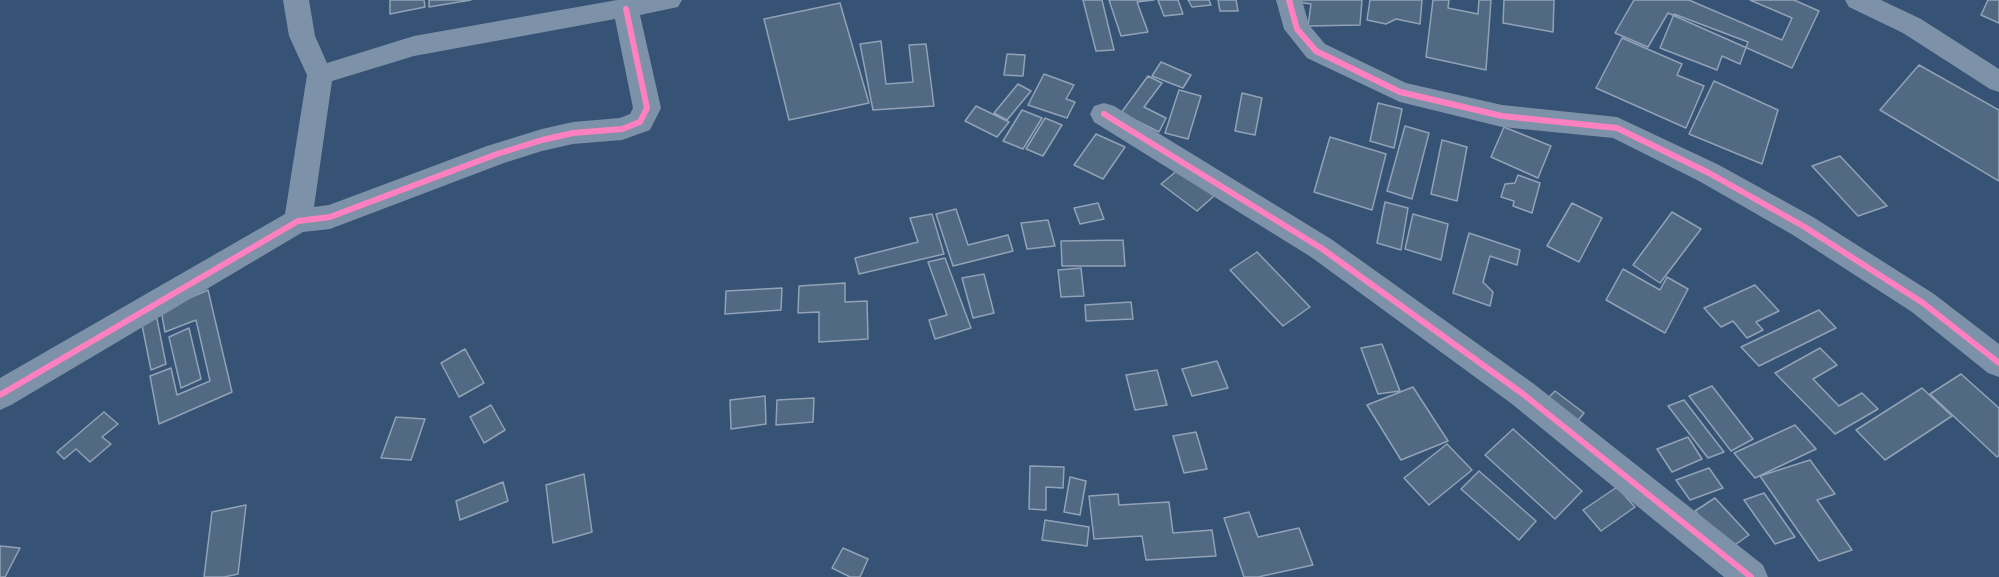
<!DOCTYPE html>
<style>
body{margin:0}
canvas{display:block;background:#365274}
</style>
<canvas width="1999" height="577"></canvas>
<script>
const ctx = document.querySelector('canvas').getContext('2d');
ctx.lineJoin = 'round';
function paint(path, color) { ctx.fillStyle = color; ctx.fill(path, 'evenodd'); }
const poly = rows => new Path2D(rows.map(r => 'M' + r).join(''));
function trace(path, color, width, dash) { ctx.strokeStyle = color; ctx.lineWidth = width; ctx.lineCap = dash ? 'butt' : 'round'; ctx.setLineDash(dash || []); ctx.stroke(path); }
const building = poly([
 [390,0,424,0,425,7,390,14,390,0],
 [429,0,471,0,429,7,429,0],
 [1083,0,1102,0,1114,50,1096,51,1083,0],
 [1109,0,1154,0,1137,2,1148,32,1121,36,1109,0],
 [1158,0,1178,0,1183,14,1164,16,1158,0],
 [1188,0,1209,0,1211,5,1192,7,1188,0],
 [1218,0,1236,0,1238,11,1220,11,1218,0],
 [1298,0,1362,0,1360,25,1308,26,1311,4,1297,2,1298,0],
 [1370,0,1422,0,1420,24,1396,19,1386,24,1367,20,1370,0],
 [1433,0,1449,0,1448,8,1478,14,1479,0,1491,0,1486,70,1426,57,1433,0],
 [1504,0,1554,0,1553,32,1503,23,1504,0],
 [1634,0,1689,0,1782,40,1792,18,1750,0,1794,0,1819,11,1792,68,1668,13,1648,47,1615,33,1634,0],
 [1988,0,1999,0,1999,23,1981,15,1988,0],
 [840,3,869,103,789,120,764,19,840,3],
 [1674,14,1748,42,1740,64,1722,56,1717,70,1660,48,1674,14],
 [1622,38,1682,64,1677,75,1704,86,1686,128,1596,88,1622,38],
 [881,41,886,84,913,82,909,45,926,44,934,106,873,110,860,44,881,41],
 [1007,54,1025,55,1023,76,1004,75,1007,54],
 [1161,62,1191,75,1183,88,1152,76,1161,62],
 [1919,65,1999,110,1999,181,1880,110,1919,65],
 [1044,74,1074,85,1066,99,1075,102,1067,118,1028,105,1044,74],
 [1148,76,1162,83,1144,107,1166,118,1159,132,1121,113,1148,76],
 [1714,81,1778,110,1762,164,1689,134,1714,81],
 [1018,84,1031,91,1007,120,994,113,1018,84],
 [1179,90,1201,96,1188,139,1165,133,1179,90],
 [1242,93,1262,98,1255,135,1235,131,1242,93],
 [1378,103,1402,109,1394,148,1370,141,1378,103],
 [976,106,1009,122,997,137,965,121,976,106],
 [1022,110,1042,118,1023,149,1003,141,1022,110],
 [1045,118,1062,125,1043,156,1026,149,1045,118],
 [1405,126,1429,133,1412,199,1387,191,1405,126],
 [1504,127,1551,146,1538,178,1491,157,1504,127],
 [1096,134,1125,147,1103,179,1074,165,1096,134],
 [1330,137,1386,154,1372,210,1314,192,1330,137],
 [1442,140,1467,147,1457,201,1431,194,1442,140],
 [1840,156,1887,206,1858,216,1812,166,1840,156],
 [1179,169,1214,196,1197,211,1161,184,1179,169],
 [1518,175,1540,183,1532,213,1513,206,1514,201,1501,197,1505,184,1515,183,1518,175],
 [1385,202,1408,208,1401,250,1377,243,1385,202],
 [1098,203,1104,219,1080,224,1074,208,1098,203],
 [1572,203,1602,218,1579,262,1547,246,1572,203],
 [956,209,968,245,1008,235,1013,251,953,266,936,214,956,209],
 [1672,212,1701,229,1660,283,1633,265,1672,212],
 [932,214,944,254,859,274,855,258,918,242,910,218,932,214],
 [1413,214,1448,224,1441,260,1405,249,1413,214],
 [1048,220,1055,246,1027,249,1021,223,1048,220],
 [1469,233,1520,250,1517,265,1490,256,1483,282,1493,292,1490,306,1453,293,1469,233],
 [1123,240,1125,266,1062,266,1061,241,1123,240],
 [1257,252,1310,307,1283,326,1230,270,1257,252],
 [945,258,971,328,935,339,929,320,947,315,928,262,945,258],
 [1081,268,1084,296,1061,297,1058,270,1081,268],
 [1623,269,1660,290,1667,277,1688,289,1665,333,1606,300,1623,269],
 [984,274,994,313,973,318,962,278,984,274],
 [845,283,845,302,867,301,868,339,819,342,819,312,798,313,799,286,845,283],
 [1755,285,1779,311,1756,322,1763,330,1747,338,1733,321,1721,327,1704,308,1755,285],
 [782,288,781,310,725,314,726,291,782,288],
 [208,290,232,392,159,424,150,376,171,368,177,395,210,381,196,320,165,332,161,310,208,290],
 [1131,302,1133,319,1086,321,1085,305,1131,302],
 [1819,310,1836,328,1759,366,1741,347,1819,310],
 [156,314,166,364,151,370,141,320,156,314],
 [189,328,201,379,181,388,169,337,189,328],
 [1382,344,1400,391,1378,394,1361,348,1382,344],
 [1820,348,1837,365,1813,379,1839,406,1862,393,1878,409,1835,434,1775,373,1820,348],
 [465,349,484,383,459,397,441,363,465,349],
 [1217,361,1228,388,1192,396,1182,369,1217,361],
 [1157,370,1167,405,1135,410,1126,375,1157,370],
 [1961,374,1999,408,1999,455,1997,457,1930,394,1961,374],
 [1712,386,1753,439,1731,451,1689,396,1712,386],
 [1413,387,1448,441,1401,460,1367,405,1413,387],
 [1922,388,1952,416,1885,460,1856,430,1922,388],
 [1555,391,1584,413,1575,424,1545,401,1555,391],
 [765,396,766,424,731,429,730,400,765,396],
 [814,398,813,422,776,425,777,400,814,398],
 [1684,400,1724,452,1708,458,1668,406,1684,400],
 [491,405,505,430,484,443,470,417,491,405],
 [104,412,118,424,102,437,111,444,90,462,76,449,64,459,57,452,104,412],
 [396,417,425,419,411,460,381,458,396,417],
 [1795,425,1816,449,1755,478,1734,453,1795,425],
 [1513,429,1582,491,1555,519,1485,455,1513,429],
 [1196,432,1207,469,1184,473,1173,436,1196,432],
 [1688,437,1702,459,1672,472,1657,449,1688,437],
 [1447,444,1472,470,1429,505,1404,478,1447,444],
 [1810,460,1835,494,1817,500,1852,550,1819,561,1760,476,1810,460],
 [1030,466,1064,467,1063,488,1046,487,1046,510,1029,509,1030,466],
 [1709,468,1723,488,1690,500,1676,480,1709,468],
 [1479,471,1536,521,1519,540,1461,489,1479,471],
 [584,474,592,532,553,543,546,485,584,474],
 [1070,477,1086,481,1080,515,1064,512,1070,477],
 [503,482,508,501,460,520,456,501,503,482],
 [1617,487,1635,507,1601,531,1583,510,1617,487],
 [1764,493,1795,537,1775,544,1744,500,1764,493],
 [1118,494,1119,505,1169,502,1173,533,1212,530,1216,556,1146,560,1142,536,1094,539,1089,496,1118,494],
 [1715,498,1749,535,1729,549,1695,511,1715,498],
 [246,505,238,574,224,577,204,577,212,512,246,505],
 [1249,512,1258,537,1299,528,1313,565,1258,577,1244,577,1224,518,1249,512],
 [1045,520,1089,527,1087,546,1042,540,1045,520],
 [0,546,20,548,5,577,0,577,0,546],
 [843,548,868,559,860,577,850,577,832,568,843,548]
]);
const street = poly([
 [283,0,309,0,315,36,327,63,414,36,617,0,682,0,678,7,640,15,661,108,650,130,622,140,573,144,542,151,504,163,330,229,303,232,11,405,0,410,0,378,285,214,307,75,289,36,283,0],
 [615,19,633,108,630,114,620,118,573,122,542,129,487,146,329,205,314,207,332,81,414,56,615,19],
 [1276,0,1302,0,1309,25,1325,44,1406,83,1502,105,1617,117,1719,165,1813,217,1934,294,1999,344,1999,377,1988,373,1912,312,1793,235,1699,181,1613,138,1502,127,1400,102,1307,58,1284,29,1276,0],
 [1845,0,1881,0,1921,19,1999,69,1999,92,1990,89,1903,33,1849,7,1845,0],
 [1104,103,1114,106,1331,239,1534,384,1763,565,1768,577,1724,577,1512,404,1311,257,1094,122,1090,114,1094,106,1104,103]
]);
const cycleway = poly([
 [1289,0,1297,29,1316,51,1400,92,1502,116,1617,128,1709,173,1803,226,1923,303,1999,363],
 [1104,114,1321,248,1523,394,1751,577],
 [0,395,298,221,330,217,497,154,542,140,573,133,622,129,640,122,647,108,626,9]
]);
paint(building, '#526984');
trace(building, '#92a2b6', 1.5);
paint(street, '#7d92a8');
trace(cycleway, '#ff80c0', 6);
</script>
